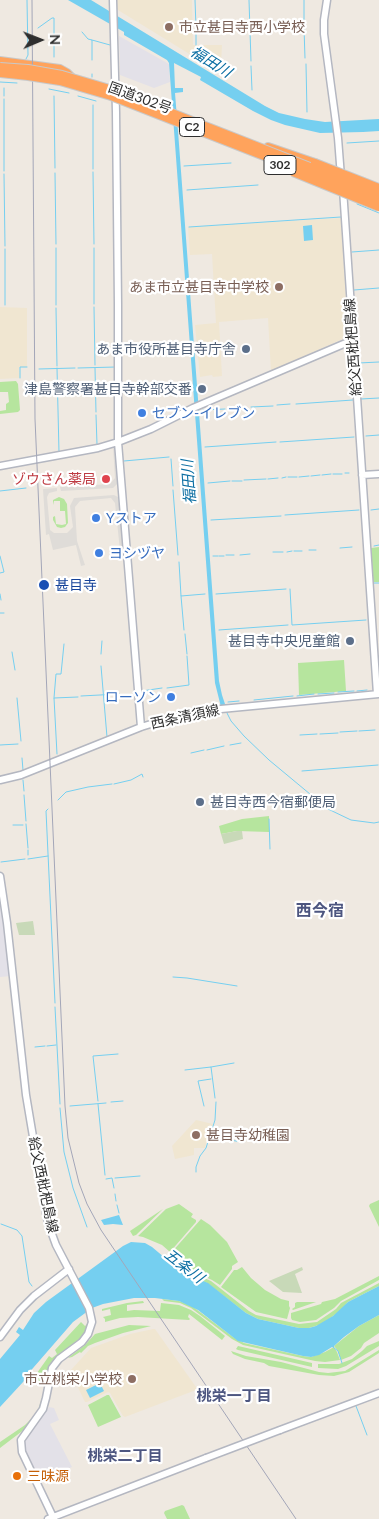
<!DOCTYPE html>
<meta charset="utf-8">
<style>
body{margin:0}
#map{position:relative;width:379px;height:1519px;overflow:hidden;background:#efe9e1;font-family:Lato,sans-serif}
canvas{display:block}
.north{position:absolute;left:15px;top:15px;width:50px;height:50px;-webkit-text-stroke:4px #fff;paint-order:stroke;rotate:89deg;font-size:14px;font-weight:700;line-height:20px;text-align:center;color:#2e2e2e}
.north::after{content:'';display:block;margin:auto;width:18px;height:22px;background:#2e2e2e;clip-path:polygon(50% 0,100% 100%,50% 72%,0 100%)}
</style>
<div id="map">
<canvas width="379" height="1519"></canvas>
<div class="north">N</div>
</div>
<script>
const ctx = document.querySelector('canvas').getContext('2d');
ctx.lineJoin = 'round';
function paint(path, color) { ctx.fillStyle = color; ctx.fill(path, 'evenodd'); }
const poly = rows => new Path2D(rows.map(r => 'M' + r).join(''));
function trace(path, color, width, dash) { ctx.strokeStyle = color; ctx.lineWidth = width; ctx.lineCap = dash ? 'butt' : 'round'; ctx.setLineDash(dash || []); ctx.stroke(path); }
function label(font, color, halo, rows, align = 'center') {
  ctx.font = font + ' Lato,"Noto Sans JP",sans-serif'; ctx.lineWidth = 4.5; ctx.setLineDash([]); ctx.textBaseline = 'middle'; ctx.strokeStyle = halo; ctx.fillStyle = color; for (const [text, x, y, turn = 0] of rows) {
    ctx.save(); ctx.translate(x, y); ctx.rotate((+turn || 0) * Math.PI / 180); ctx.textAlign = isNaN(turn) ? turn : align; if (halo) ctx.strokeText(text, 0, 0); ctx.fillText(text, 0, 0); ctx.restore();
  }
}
const industrial = poly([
 [119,36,169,64,170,82,154,88,120,75],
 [0,892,11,976,0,977],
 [49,1407,54,1408,59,1420,50,1424,72,1467,41,1479,38,1479,24,1450,25,1441]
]);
const education = poly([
 [116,0,192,0,193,45,222,45,221,64,209,66,118,10,116,9],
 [341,218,348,333,345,338,271,371,268,318,219,322,222,376,213,377,212,375,200,377,195,325,216,323,212,254,190,255,188,227],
 [0,307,27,308,27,367,19,367,20,378,0,379],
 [196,1120,213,1124,205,1147,205,1148,194,1148,194,1155,175,1159,172,1146],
 [153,1329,155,1329,196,1387,196,1390,125,1417,123,1416,110,1393,108,1392,87,1402,85,1402,70,1371,91,1348,130,1334]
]);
const green = poly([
 [16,381,18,384,20,410,18,412,0,414,0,411,6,410,6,404,9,402,8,392,0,392,0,382],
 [59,497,64,499,67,504,68,523,65,527,61,528,57,527,53,520,53,517,55,516,56,524,62,525,66,524,65,511,60,511,60,501,54,501,53,505,53,500],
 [379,547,379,582,373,582,371,548],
 [344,660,346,691,299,695,298,663],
 [269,816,269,832,237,831,221,834,219,826,242,819],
 [379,1200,379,1227,369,1206,370,1204],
 [179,1204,193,1214,191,1217,196,1220,196,1222,170,1252,162,1245,143,1237,138,1236,166,1209],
 [163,1209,136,1235,133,1236,130,1231],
 [201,1219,210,1225,227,1242,238,1262,232,1266,232,1269,220,1285,212,1280,184,1267,182,1261,171,1253],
 [170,1255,180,1262,183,1269,211,1281,249,1311,256,1315,299,1324,317,1322,336,1309,341,1303,379,1283,379,1286,348,1302,340,1311,322,1324,309,1328,299,1328,258,1319,246,1313,207,1283,180,1272,176,1266,166,1259],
 [242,1267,251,1278,265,1290,281,1299,289,1301,289,1306,290,1308,287,1319,256,1312,221,1287,234,1270,237,1270],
 [379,1276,379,1280,341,1301,334,1308,316,1320,300,1322,292,1320,291,1318,291,1313,321,1304,322,1302,335,1299],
 [162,1299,179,1301,192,1306,233,1337,244,1343,303,1356,311,1357,325,1352,334,1347,337,1352,340,1360,325,1362,315,1361,243,1345,232,1339,191,1308,180,1303,164,1301],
 [143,1301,144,1303,127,1305,127,1311,134,1310,160,1311,161,1303,179,1305,191,1310,190,1313,191,1310,200,1316,225,1336,222,1340,189,1314,188,1317,190,1319,189,1320,138,1317,120,1318,105,1322,105,1319,103,1317,111,1315,110,1309,102,1311,102,1309,127,1303],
 [297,1302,316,1302,293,1310,292,1309,295,1307,295,1303],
 [379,1315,379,1333,364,1343,361,1348,351,1356,341,1360,338,1351,334,1346,359,1326],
 [81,1322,85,1326,88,1323,85,1333,80,1340,56,1358,47,1371,44,1385,39,1382,37,1373,49,1356,52,1358,57,1354,55,1350],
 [129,1325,151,1326,123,1333,95,1343,88,1346,81,1353,80,1352,72,1357,68,1358,85,1345,95,1334],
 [379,1341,379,1346,346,1366,338,1369,318,1368,318,1364,339,1364,352,1359,362,1351,367,1346],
 [238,1346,312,1363,312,1367,238,1350,236,1349],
 [379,1350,379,1353,349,1372,334,1376,319,1375,269,1366,264,1363,245,1359,233,1354,231,1351,246,1356,281,1362,319,1372,328,1373,345,1371],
 [43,1395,43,1401,38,1410,25,1429,0,1448,0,1442,25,1425,33,1417,38,1410],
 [107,1395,109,1395,121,1417,98,1427,88,1405],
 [182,1505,184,1506,190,1519,167,1519,164,1513,165,1511]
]);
const cemetery = poly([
 [237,831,242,831,243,839,224,844,221,834],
 [33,921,35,935,19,935,16,923],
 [302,1267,303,1270,295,1274,302,1293,283,1292,269,1281]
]);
const plaza = poly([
 [113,446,116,448,118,483,113,488,61,491,60,487,110,484,115,478],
 [57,488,57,491,49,493,47,497,50,530,54,533,67,533,73,527,70,506,74,498,114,495,118,497,123,536,125,559,124,560,121,560,115,503,111,498,80,501,75,507,77,541,85,565,81,566,76,545,53,550,49,534,46,535,43,489]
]);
const water = poly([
 [68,0,91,0,265,106,279,113,305,119,325,122,379,119,379,131,363,132,320,133,285,125,271,120,253,111,200,80,201,77,174,63,175,88,183,88,183,92,175,93,178,131,219,681,222,695,226,707,221,707,215,683,169,63,167,60,124,35,124,32],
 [312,225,313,240,304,241,303,226],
 [119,1215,123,1225,113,1224,104,1225,101,1220],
 [131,1242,145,1243,152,1247,171,1263,176,1266,181,1272,208,1283,246,1313,258,1319,299,1328,309,1328,316,1326,333,1316,348,1302,379,1286,379,1315,359,1326,344,1337,334,1346,334,1348,332,1347,319,1355,311,1357,303,1356,238,1341,198,1310,179,1301,155,1298,134,1298,103,1304,92,1308,73,1322,27,1375,24,1381,0,1407,0,1359,20,1335,16,1332,19,1327,23,1330,34,1313,46,1302,123,1246],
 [100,1383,104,1391,90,1398,86,1390]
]);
const stream = poly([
 [195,0,196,27],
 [249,0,251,61],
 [304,0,304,27],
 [38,28,52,18,54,18,54,57],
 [304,28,305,58],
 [82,32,88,39,92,40,92,60],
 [196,32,196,45],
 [92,40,110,45],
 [26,59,28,55,27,0],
 [306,64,307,112],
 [251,66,252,90],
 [92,74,92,77],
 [0,82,17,83],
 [4,88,4,96],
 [49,89,69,93],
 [54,96,55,168],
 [78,96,96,101],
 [4,99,4,171],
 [93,105,93,169],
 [347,143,379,141],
 [184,166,231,163],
 [93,172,94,244],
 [55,173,56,244],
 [4,174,5,246],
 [187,190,258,185],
 [357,204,379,213],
 [189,227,341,217],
 [56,248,56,305],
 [94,248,94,304],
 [5,249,5,305],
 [352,252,379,250],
 [354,290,379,288],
 [94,307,95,365],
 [56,308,57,366],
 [359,363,379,362],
 [57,368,59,452],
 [78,368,116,367],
 [95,368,96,412],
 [39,369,75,368],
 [20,378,20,367,27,367],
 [361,399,379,398],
 [296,404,353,400],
 [277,405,290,404],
 [251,407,273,406],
 [232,408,245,407],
 [203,410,225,409],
 [96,415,97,444],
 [366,436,379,435],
 [280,442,354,437],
 [205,447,276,442],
 [171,459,173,486],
 [124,461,169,457],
 [345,473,349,473],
 [333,474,342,474],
 [322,475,331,474],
 [311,476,320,475],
 [288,477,297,477],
 [299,477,309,476],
 [282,478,286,477],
 [268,479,278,478],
 [244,480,266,479],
 [232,481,242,481],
 [208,483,230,481],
 [173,490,178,555],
 [0,491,26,488],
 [371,510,379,509],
 [285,515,359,510],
 [211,520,281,516],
 [374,546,379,545],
 [340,548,352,547],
 [309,550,316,550],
 [294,551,302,551],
 [273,552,283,552],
 [287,552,292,551],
 [226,555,234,555],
 [240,555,250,554],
 [0,556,4,572,0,573],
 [213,556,218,556],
 [219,556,224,556],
 [179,562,181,596,205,594],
 [374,583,379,583],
 [290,589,292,625,366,620],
 [0,594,1,600],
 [216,594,286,589],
 [181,596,184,630],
 [0,613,4,613],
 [219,630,288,625],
 [185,634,187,654],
 [12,652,15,670],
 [101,654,102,641],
 [378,656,379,656],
 [101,666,107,737],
 [167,688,189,685,187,656],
 [142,691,162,688],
 [357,691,367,690],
 [338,692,354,691],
 [318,694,334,693],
 [81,696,119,694],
 [297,696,314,694],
 [17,698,21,741],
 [54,698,56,674,61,674,64,644],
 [254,700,293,696],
 [228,702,239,701],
 [226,711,231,721,244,736,269,760,328,809,351,820,374,823,379,822],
 [359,731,375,730],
 [340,732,357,731],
 [320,734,338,733],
 [300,735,317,734],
 [0,745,18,744],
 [230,745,241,743],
 [207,750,224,746],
 [191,753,204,750],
 [57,754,54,698,78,697],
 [22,758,23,770],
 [302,771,378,765],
 [23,780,24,791],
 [114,784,131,780,142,774,143,777],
 [24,795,26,821],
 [58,800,66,792,88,787,112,784],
 [48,809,46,811,55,1003],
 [269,819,270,849],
 [26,824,28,848],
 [13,825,23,825],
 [28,850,28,855],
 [28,859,48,856],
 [1,862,25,859],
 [173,977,187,978,237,986],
 [55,1007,60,1104],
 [47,1046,56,1045],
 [35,1047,45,1046],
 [211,1067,234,1063],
 [185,1070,211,1067,215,1098],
 [98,1101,93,1056,118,1054],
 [111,1102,123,1101],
 [98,1104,105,1175],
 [70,1106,106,1103],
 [204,1106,198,1081,211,1079],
 [60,1108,64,1152,73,1188,87,1227],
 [210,1136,241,1142],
 [196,1172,196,1167,200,1156,206,1148,215,1120,216,1102],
 [115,1178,140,1176],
 [106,1179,112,1178,114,1188],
 [115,1194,116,1201],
 [117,1205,119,1213],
 [1,1224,17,1230,22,1236,29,1282,32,1286],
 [333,1347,338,1351,342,1363],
 [356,1406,367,1435]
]);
const secondary = poly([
 [113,0,116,112,118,305,118,442,141,727],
 [327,0,324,20,324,34,338,138,341,177],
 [343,189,377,694],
 [0,466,98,448,118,442,151,429,193,408,353,340],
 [362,475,379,474],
 [0,780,21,775,141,727,167,719,221,709,379,694],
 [0,876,7,923,26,1095,44,1202,48,1223,56,1245,89,1308,92,1322,88,1334,82,1342,59,1359,52,1368,46,1398,43,1409,21,1440,22,1452,54,1519],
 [0,1337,20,1310,34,1296,69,1269],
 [280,1430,379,1393],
 [48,1519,206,1458]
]);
const highway = poly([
 [0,61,60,69,67,73,73,79],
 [268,147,315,163]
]);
const rail = poly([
 [32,0,35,419,65,1106,68,1138,79,1183,87,1204,101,1230,296,1519]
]);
const secondaryBridge = poly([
 [206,1458,280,1430]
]);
const highwayBridge = poly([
 [0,67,28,69,62,75,113,90,379,194],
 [0,73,28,76,60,81,111,96,379,201],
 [315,163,379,188],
 [293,172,379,207]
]);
const markers = [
 [169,27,5,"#8d6e63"],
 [279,287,5,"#8d6e63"],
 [246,349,5,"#5c6f8a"],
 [202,389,5,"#5c6f8a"],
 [142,413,5,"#3f7fe0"],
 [106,479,5,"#e0444e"],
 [96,518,5,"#3f7fe0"],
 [99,553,5,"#3f7fe0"],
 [44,585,6,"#1a4fb4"],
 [350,641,5,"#5c6f8a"],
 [171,697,5,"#3f7fe0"],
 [200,802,5,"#5c6f8a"],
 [196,1135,5,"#8d6e63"],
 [132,1379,5,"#8d6e63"],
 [17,1476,5,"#e8710a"]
];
const shields = [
 [192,127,25],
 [280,165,32]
];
const shieldNames = [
 ["C2",192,127],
 ["302",280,165]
];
const educationNames = [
 ["市立甚目寺西小学校",179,27],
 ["あま市立甚目寺中学校",269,287,"right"],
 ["甚目寺幼稚園",206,1135],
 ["市立桃栄小学校",122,1379,"right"]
];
const streetNames = [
 ["国道302号",140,98,20],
 ["給父西枇杷島線",353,347,-94],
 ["西条清須線",185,717,-12],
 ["給父西枇杷島線",43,1185,78]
];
const serviceNames = [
 ["あま市役所甚目寺庁舎",236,349],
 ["津島警察署甚目寺幹部交番",192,389],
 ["甚目寺中央児童館",340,641],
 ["甚目寺西今宿郵便局",210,802,"left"]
];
const shopNames = [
 ["セブン-イレブン",152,413],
 ["Yストア",106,518],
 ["ヨシヅヤ",109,553],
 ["ローソン",161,697,"right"]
];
const healthNames = [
 ["ゾウさん薬局",96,479]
];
const transitNames = [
 ["甚目寺",55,585]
];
const foodNames = [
 ["三味源",27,1476]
];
const waterNames = [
 ["福田川",211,62,32],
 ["福田川",189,482,-94],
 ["五条川",184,1266,38]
];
const neighbourhoodNames = [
 ["桃栄一丁目",234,1396],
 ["桃栄二丁目",125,1456]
];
const quarterNames = [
 ["西今宿",320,911]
];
paint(industrial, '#e3e1e8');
paint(education, '#f0e6d1');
paint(green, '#b6e59e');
paint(cemetery, '#c8d9b8');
paint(plaza, '#dfdcd8');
paint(water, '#75cff0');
trace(stream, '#75cff0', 1);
trace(secondary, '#b4b7c1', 9);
trace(highway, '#c9c9c9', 10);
trace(secondary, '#fff', 6);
trace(highway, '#ffa35c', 8);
trace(rail, '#a3a6b8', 1);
trace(secondaryBridge, '#b4b7c1', 9, []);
trace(highwayBridge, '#c9c9c9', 10, []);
trace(secondaryBridge, '#fff', 6);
trace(highwayBridge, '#ffa35c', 8);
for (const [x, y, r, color] of markers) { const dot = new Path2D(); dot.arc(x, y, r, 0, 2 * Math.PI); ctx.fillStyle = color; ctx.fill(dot); trace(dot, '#fff', 2); }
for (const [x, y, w] of shields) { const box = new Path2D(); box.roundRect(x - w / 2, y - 9.5, w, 19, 4); ctx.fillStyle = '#fff'; ctx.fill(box); trace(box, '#2e2e2e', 1); }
label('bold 12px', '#2e2e2e', null, shieldNames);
label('14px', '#785e54', '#fff', educationNames, 'left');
label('14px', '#2e2e2e', '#fff', streetNames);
label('14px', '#4e5e75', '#fff', serviceNames, 'right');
label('14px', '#366cbe', '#fff', shopNames, 'left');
label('14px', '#be3a42', '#fff', healthNames, 'right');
label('14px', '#164399', '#fff', transitNames, 'left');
label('14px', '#c56008', '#fff', foodNames, 'left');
label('italic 15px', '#0d6fa3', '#fff', waterNames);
label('bold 15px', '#4d5680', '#fff', neighbourhoodNames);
label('bold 16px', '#4d5680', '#fff', quarterNames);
</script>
